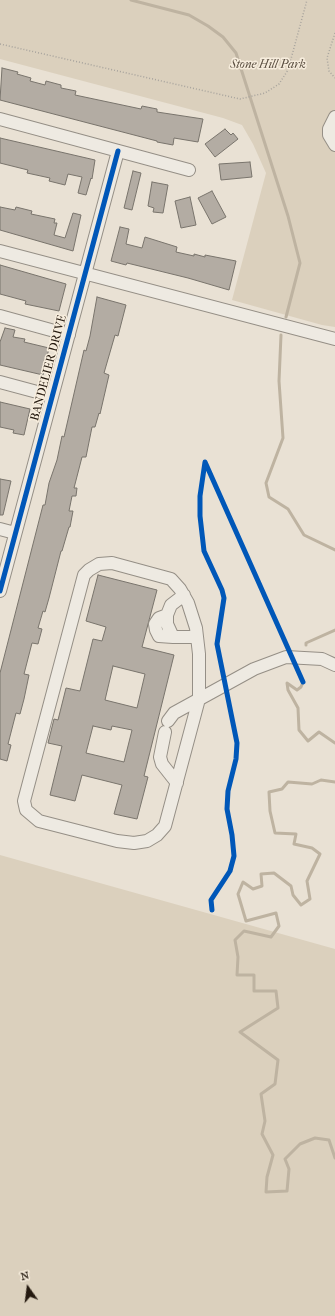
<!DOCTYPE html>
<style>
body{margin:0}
#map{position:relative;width:335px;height:1316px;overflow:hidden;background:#e9e1d4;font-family:"IM FELL French Canon",serif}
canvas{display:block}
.north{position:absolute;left:8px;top:1268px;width:40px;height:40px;-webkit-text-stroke:3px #f7eddd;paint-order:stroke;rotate:346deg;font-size:11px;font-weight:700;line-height:16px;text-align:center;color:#251a10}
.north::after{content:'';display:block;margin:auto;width:14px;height:18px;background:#251a10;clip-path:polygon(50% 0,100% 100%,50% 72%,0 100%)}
</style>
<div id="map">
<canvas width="335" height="1316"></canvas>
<div class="north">N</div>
</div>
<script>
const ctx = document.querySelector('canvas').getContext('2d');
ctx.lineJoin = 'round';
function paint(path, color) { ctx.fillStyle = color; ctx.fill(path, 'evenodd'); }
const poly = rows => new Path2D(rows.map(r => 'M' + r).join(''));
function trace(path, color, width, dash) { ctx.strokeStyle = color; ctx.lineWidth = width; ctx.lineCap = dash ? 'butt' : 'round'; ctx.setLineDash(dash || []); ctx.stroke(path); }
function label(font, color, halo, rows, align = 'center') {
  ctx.font = font + ' "IM FELL French Canon",serif'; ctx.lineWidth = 3; ctx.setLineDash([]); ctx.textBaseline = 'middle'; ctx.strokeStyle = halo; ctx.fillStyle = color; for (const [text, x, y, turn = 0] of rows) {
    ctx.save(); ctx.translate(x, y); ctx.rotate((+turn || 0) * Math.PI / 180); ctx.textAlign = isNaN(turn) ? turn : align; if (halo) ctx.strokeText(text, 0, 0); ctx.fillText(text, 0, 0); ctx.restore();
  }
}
const green = poly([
 [0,0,335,0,335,327,322,325,232,300,266,173,253,144,242,125,223,118,0,59],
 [0,855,335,949,335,1316,0,1316]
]);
const stream = poly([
 [131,0,189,15,208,26,223,37,236,53,288,216,300,263,286,317],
 [281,335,279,381,283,438,266,483,269,497,288,509,304,535,335,550],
 [306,645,306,643,335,630],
 [303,682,301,687,297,690,287,683,288,690,298,708,299,730,308,741,319,732,335,743],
 [335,782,321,780,312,784,288,782,282,789,269,792,270,811,275,833,296,834,294,844,312,848,320,854,307,881,310,899,301,905,293,895,291,886,274,873,261,874,262,886,253,889,243,882,238,894,246,921,276,913,279,926,271,937,244,931,235,940,238,957,237,975,254,975,254,991,276,991,278,1008,240,1032,278,1060,275,1084,261,1094,265,1121,262,1134,273,1155,267,1177,266,1192,287,1191,289,1169,285,1159,300,1144,315,1138,329,1140,335,1158]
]);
const building = poly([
 [2,68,18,72,17,74,31,78,30,81,45,85,46,81,61,85,61,88,76,91,75,95,141,109,142,106,157,109,157,112,203,119,198,142,174,138,173,145,157,142,157,141,0,100,2,68],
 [225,129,231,135,233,133,238,139,215,157,205,144,225,129],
 [0,138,95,160,92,179,91,178,86,195,78,193,82,177,68,174,65,185,49,181,50,178,27,173,28,170,0,163,0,138],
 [250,162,252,177,221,180,219,164,250,162],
 [133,171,141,173,132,210,124,208,133,171],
 [152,182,168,185,163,213,153,212,154,208,148,206,152,182],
 [212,191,226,217,212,224,198,198,212,191],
 [190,197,196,225,181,228,175,201,190,197],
 [0,207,15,210,16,207,32,211,31,214,55,219,54,223,57,223,54,235,65,238,73,213,81,215,73,251,0,230,0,207],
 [120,227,129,229,126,244,142,248,145,237,177,247,176,252,194,256,194,254,205,257,205,255,236,261,229,290,188,278,127,263,126,265,111,261,120,227],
 [0,265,66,284,59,311,25,304,26,301,0,294,0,265],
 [97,297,126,305,118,336,115,335,104,373,109,375,100,414,99,413,95,427,92,427,86,457,82,457,74,488,77,488,76,496,72,496,69,511,73,511,70,527,69,527,62,551,61,551,49,598,45,612,43,611,38,628,42,629,38,644,32,643,24,674,29,675,24,699,20,714,16,713,8,744,11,745,7,761,0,759,0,673,43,505,45,505,49,483,57,460,62,436,64,437,84,350,86,351,90,336,97,297],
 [5,328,15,330,13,337,25,339,24,342,49,348,43,375,0,365,0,342,5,328],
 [0,402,30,409,24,435,13,433,14,430,0,427,0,402],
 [0,479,11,481,3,515,0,515,0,479],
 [98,575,157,590,142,647,174,655,144,776,148,777,137,819,114,814,122,785,82,775,75,801,50,795,62,746,48,743,54,719,58,720,66,688,80,691,93,639,102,641,106,627,86,621,98,575],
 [113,666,145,674,137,708,105,700,113,666],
 [93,726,111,730,112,726,132,730,124,762,86,753,93,726]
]);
const path = poly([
 [335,33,327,58,329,71,335,78],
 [0,44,240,99,265,93,279,84,288,70,307,0]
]);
const minor = poly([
 [335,117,329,129,329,135,335,145],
 [0,119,189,170],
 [0,251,335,339],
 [0,316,69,335],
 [0,382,52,396],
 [0,529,15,533],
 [112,563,171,579,180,589,188,603,196,628,199,654,199,699,165,826,157,835,147,841,134,843,117,841,39,821,26,810,24,801,84,575,89,570,99,564,112,563],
 [0,591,118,151],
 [184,595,171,605,167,615,167,624,173,637,197,637],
 [167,615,159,618,155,624,156,630,159,636,173,637],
 [168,721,174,713,254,669,286,657,322,659,335,665],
 [165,732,160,757,162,764,177,783]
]);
const cycleway = poly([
 [0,591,118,151],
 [212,910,211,900,230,871,234,856,232,835,227,809,228,791,236,759,237,743,217,644,224,598,222,590,204,551,200,516,200,496,205,462,303,682]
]);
const parkNames = [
 ["Stone Hill Park",268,65]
];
const streetNames = [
 ["BANDELIER DRIVE",49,368,-75]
];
paint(green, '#dbd0bd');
trace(stream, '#beb3a1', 3);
paint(building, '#b3aca3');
trace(building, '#79746c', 1);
trace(minor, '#958f86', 14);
trace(path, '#a7a39d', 1.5, [1, 2]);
trace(minor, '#eeeae2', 12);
trace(cycleway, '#0057b8', 5);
label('italic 12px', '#584c3e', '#f7eddd', parkNames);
label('12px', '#251a10', '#f7eddd', streetNames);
</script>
